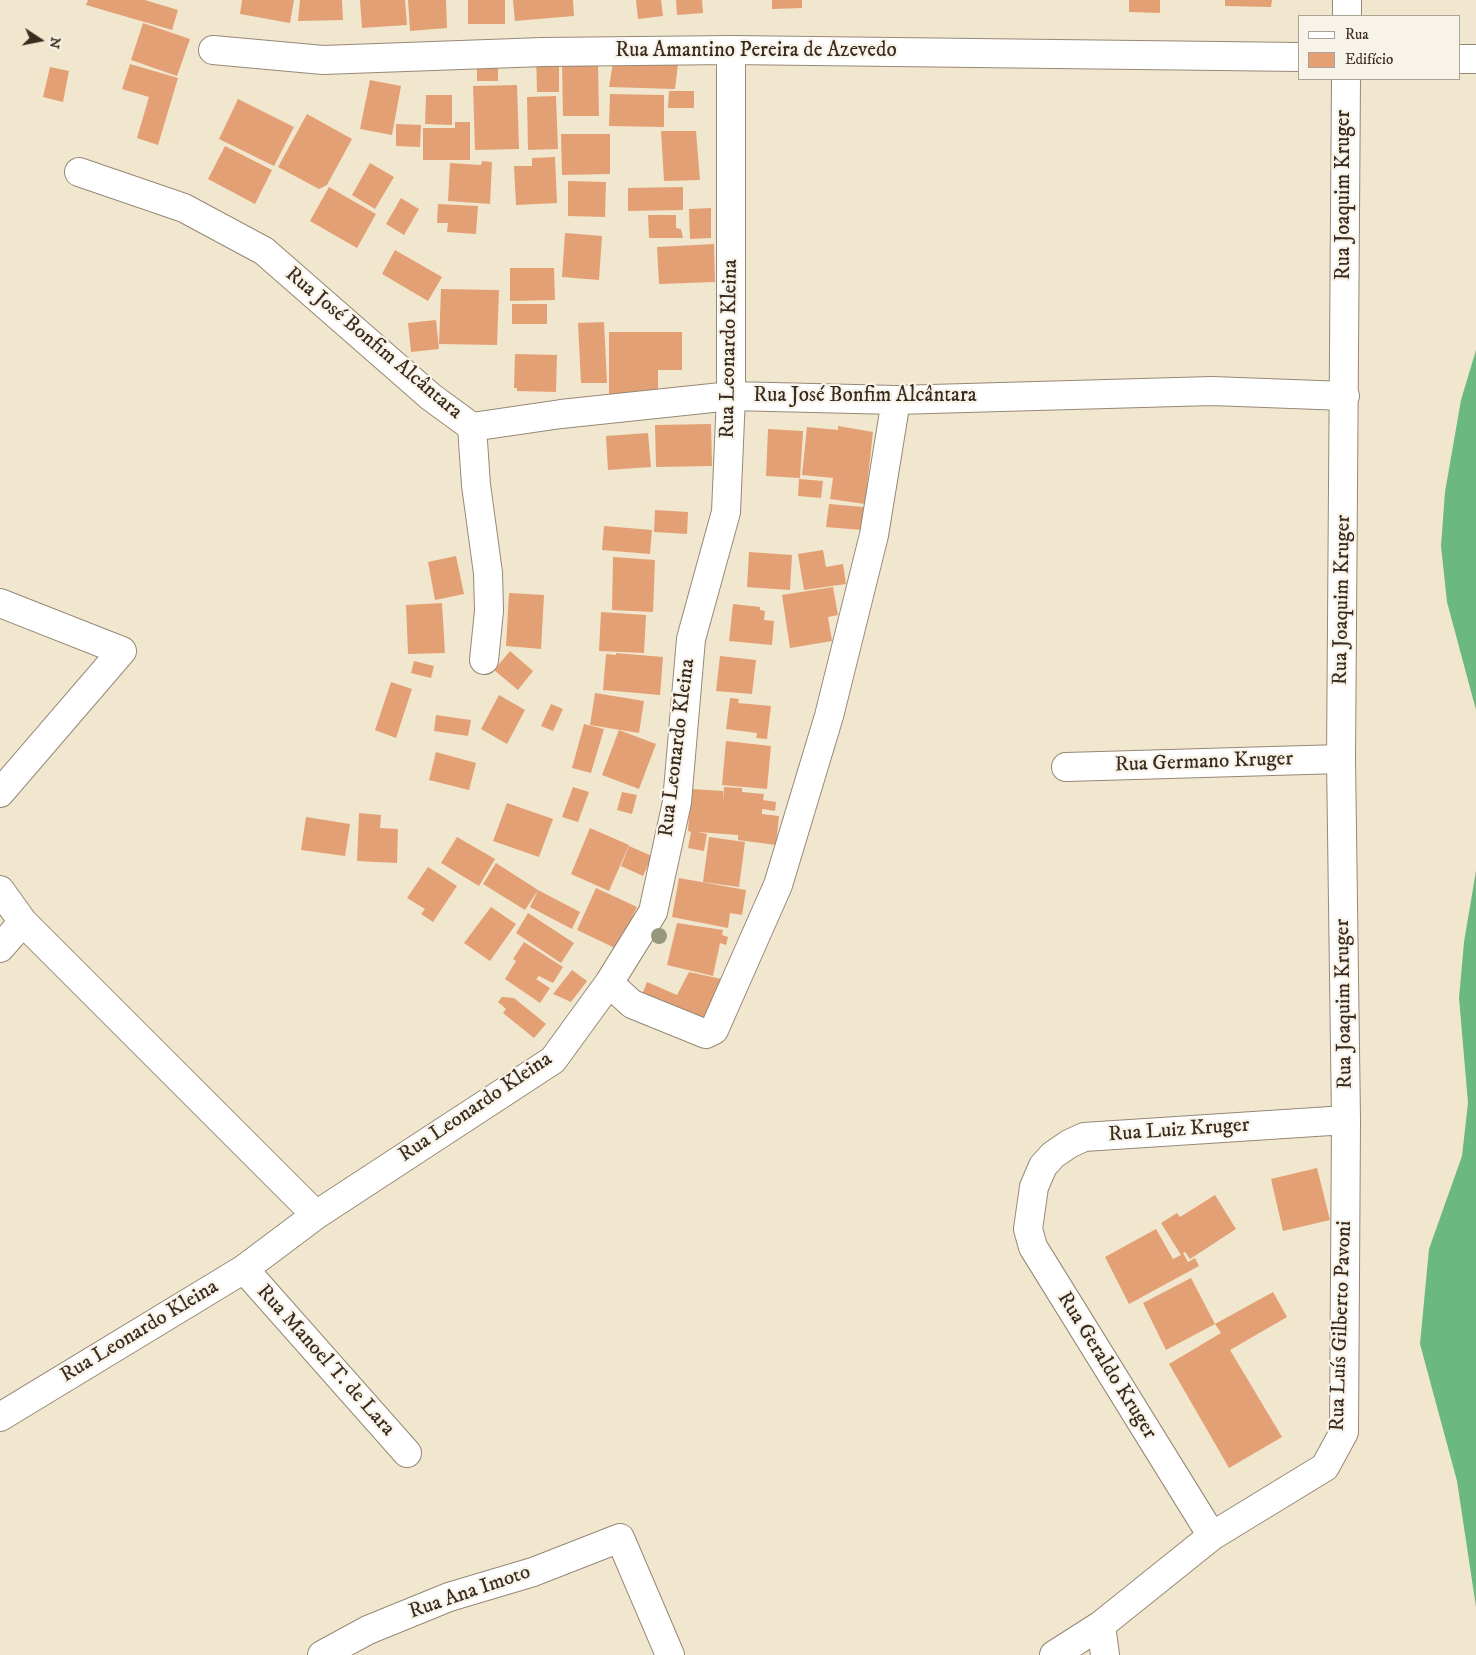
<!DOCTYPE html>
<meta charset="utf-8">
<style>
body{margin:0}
#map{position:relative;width:1476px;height:1655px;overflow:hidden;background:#f1e7ce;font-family:"IM FELL DW Pica",serif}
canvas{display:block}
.legend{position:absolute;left:1298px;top:15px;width:162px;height:65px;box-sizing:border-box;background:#f7f3e8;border:1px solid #aca397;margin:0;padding:6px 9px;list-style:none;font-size:15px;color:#3b2a1e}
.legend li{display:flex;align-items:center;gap:10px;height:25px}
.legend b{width:25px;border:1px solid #aca397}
.north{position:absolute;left:15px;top:15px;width:50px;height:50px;-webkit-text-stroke:4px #f7f3e8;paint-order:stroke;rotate:101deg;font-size:14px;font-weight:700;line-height:20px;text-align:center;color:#3b2a1e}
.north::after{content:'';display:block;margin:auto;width:18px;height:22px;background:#3b2a1e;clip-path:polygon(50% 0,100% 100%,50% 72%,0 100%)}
</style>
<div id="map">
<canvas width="1476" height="1655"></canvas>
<ul class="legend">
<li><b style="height:6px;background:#fff"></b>Rua</li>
<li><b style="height:14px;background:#e3a075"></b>Edifício</li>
</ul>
<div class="north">N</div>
</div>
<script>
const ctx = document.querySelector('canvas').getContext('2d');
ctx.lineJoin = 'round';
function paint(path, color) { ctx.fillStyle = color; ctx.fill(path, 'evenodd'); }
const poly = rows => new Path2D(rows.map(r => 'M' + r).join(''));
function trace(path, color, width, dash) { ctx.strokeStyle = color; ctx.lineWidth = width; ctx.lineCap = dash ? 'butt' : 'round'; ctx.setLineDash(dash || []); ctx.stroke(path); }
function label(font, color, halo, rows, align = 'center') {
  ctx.font = font + ' "IM FELL DW Pica",serif'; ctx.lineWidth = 4.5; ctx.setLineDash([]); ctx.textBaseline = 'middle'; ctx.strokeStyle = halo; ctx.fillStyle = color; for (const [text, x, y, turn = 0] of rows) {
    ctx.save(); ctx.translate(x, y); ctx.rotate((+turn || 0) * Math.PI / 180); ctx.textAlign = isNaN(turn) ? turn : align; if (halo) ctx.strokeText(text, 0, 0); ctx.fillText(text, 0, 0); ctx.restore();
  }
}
const forest = poly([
 [1476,350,1476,710,1447,602,1441,546,1445,492,1461,400],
 [1476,871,1476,1607,1457,1481,1420,1344,1429,1249,1462,1156,1468,1103,1459,998,1464,942]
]);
const building = poly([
 [88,0,145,0,178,10,172,30,86,5],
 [242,0,294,0,290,23,240,14],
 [300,0,342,0,343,20,298,21],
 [360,0,405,0,407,25,362,28],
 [408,0,446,0,447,28,410,31],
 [468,0,505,0,505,24,468,24],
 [513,0,573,0,574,16,515,21],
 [636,0,661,0,663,16,638,19],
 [676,0,702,0,703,13,677,15],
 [772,0,802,0,802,8,772,9],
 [1129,0,1160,0,1160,13,1129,12],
 [1225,0,1272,0,1271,7,1225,6],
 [143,23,190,39,177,76,131,60],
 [536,53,559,53,559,92,537,92],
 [614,56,679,56,675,89,609,87],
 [477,63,498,63,498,81,477,81],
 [562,63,598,63,599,116,563,116],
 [130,64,178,78,158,145,137,138,149,97,122,89],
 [50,67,69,71,63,102,43,97],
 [370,80,401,86,392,135,360,129],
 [517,85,519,149,475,150,473,86],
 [669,91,694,91,694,108,668,108],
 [610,94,664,95,664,127,609,126],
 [426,95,452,95,452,125,425,124],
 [556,96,558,149,528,150,527,97],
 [238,99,294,127,274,166,219,139],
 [307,114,352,139,327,185,319,189,278,167],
 [455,122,470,122,470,160,423,160,423,128,455,128],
 [396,124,421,125,420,147,396,146],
 [661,131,696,131,700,180,664,181],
 [561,134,610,134,610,174,562,175],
 [225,146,272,170,255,204,208,179],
 [555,157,557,203,516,205,514,166,532,166,532,158],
 [482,161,492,162,490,204,448,201,450,163,481,165],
 [370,163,394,177,375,209,352,195],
 [568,181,606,182,605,217,568,216],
 [329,187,376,214,357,248,310,221],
 [683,187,683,210,628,211,628,188],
 [401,198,419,209,404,235,386,224],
 [438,204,478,206,476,234,447,232,448,223,437,223],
 [711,208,711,238,690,239,689,209],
 [648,215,676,215,676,228,681,229,683,238,649,238],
 [565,233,602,236,599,280,562,277],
 [714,244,715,282,659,284,657,247],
 [395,250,442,277,428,301,382,274],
 [510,268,554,268,555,300,510,301],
 [441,289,499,290,497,345,439,344],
 [512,304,547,304,547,324,512,324],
 [436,320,439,349,411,352,408,323],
 [604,322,607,383,581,383,578,323],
 [609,332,682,332,682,370,658,370,658,396,609,395],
 [515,354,557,355,556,392,517,391,517,388,514,388],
 [711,424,712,466,656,467,655,425],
 [838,426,873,432,865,504,830,499,833,478,802,475,807,427,838,430],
 [768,429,803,431,800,478,766,476],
 [648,433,651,467,608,470,606,436],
 [799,479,823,481,821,498,798,496],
 [829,504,864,507,862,530,826,527],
 [655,510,688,512,687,534,654,532],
 [604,526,652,530,650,554,602,550],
 [823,550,826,567,843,564,846,584,804,590,798,554],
 [749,552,792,555,790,590,747,587],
 [456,556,464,594,435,600,428,562],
 [613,557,655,560,653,612,612,610],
 [833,587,838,615,828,617,832,641,790,648,782,595],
 [509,593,544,595,541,649,506,646],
 [442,603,445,653,408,654,406,605],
 [733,604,760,607,760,610,765,611,764,620,774,621,772,645,729,641],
 [601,612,646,615,644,653,599,651],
 [510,651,533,671,518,690,494,670],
 [616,653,663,657,660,695,603,690,606,654,616,655],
 [720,656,756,660,752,694,716,691],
 [414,661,434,666,431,678,411,673],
 [391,682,412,689,396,738,375,730],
 [595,693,644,701,639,733,590,725],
 [499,695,525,710,507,744,481,729],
 [730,698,739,699,738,703,771,706,767,739,756,738,757,733,726,729],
 [551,704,563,709,553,731,541,726],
 [436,715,471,720,468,736,434,731],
 [584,724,604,729,591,773,572,768],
 [619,730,656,744,639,789,602,775],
 [726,741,771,746,767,789,722,785],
 [436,752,476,763,469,790,429,780],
 [573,787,589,792,578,822,562,817],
 [724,787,742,788,742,792,764,794,763,800,776,802,775,811,762,809,762,814,779,816,776,845,738,840,738,835,698,832,707,834,704,851,688,848,691,832,688,831,691,789,723,791,723,801],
 [622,792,637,795,632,814,617,810],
 [507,803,553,819,539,857,493,841],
 [359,813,381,815,380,828,398,829,397,863,357,861],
 [306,817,350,824,345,856,301,850],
 [590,828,629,845,609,891,571,874],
 [457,837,495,859,479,886,441,863],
 [709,837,745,842,739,887,703,882],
 [629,846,652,856,643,876,621,866],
 [496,863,538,890,525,910,483,884],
 [428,867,457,886,433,922,421,914,425,909,407,898],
 [679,878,746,890,742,915,730,913,728,928,672,917],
 [596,888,637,907,617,949,577,930],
 [538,890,580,912,572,929,530,907],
 [491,907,516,924,490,961,464,943],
 [528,913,574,943,561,963,516,933],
 [677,923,723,930,722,935,728,937,726,945,720,943,713,976,667,965],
 [524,942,563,967,553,983,539,976,536,979,550,988,540,1003,505,979,516,961,513,959],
 [572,970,587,981,571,1002,553,994],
 [689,972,731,981,705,1026,640,1000,647,982,677,995],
 [502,997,514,998,546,1024,534,1038,503,1013,506,1009,498,1002],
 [1317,1168,1330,1220,1283,1231,1271,1179],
 [1215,1195,1236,1229,1190,1259,1185,1252,1183,1253,1188,1262,1195,1258,1199,1266,1129,1304,1105,1257,1156,1229,1173,1259,1181,1255,1161,1223,1177,1213,1180,1217],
 [1191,1278,1215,1324,1273,1292,1287,1317,1230,1350,1282,1437,1229,1468,1169,1364,1221,1333,1215,1324,1166,1350,1143,1303]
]);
const minor = poly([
 [1347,16,1347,0],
 [213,50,323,60,543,52,731,50,1300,57],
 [1460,59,1476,59],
 [79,172,184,208,264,251,431,397,472,427,561,414,731,396,896,400,1212,391,1345,396],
 [472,427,476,485,488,573,489,611,484,660],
 [0,603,122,651,0,793],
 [1066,767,1341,759],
 [0,890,23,922,316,1215],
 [0,948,23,922],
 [609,983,632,1004,706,1034,714,1030,778,885,829,716,874,535,896,400],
 [244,1269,407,1453],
 [0,1417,244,1269,316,1215,553,1060,609,983,653,912,677,802,691,639,726,512,731,396,731,50],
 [1212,1536,1033,1247,1028,1229,1034,1187,1043,1166,1053,1155,1069,1144,1084,1137,1346,1120],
 [1101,1625,1105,1655],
 [322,1655,368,1630,449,1597,533,1572,620,1538,670,1655],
 [1054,1655,1101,1625,1212,1536,1325,1467,1344,1432,1346,1120,1341,759,1346,79]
]);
const trees = [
 [659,936]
];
const streetNames = [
 ["Rua Amantino Pereira de Azevedo",756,52],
 ["Rua Joaquim Kruger",1345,195,-90],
 ["Rua José Bonfim Alcântara",373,344,40],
 ["Rua Leonardo Kleina",730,349,-89],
 ["Rua José Bonfim Alcântara",865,397],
 ["Rua Joaquim Kruger",1343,600,-89],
 ["Rua Leonardo Kleina",678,748,-83],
 ["Rua Germano Kruger",1204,763,-2],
 ["Rua Joaquim Kruger",1345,1004,-91],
 ["Rua Leonardo Kleina",476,1108,-34],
 ["Rua Luiz Kruger",1179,1131,-4],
 ["Rua Luís Gilberto Pavoni",1342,1326,-88],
 ["Rua Leonardo Kleina",140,1332,-31],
 ["Rua Manoel T. de Lara",325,1361,48],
 ["Rua Geraldo Kruger",1106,1366,58],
 ["Rua Ana Imoto",470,1593,-19]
];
paint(forest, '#6cb881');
paint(building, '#e3a075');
trace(minor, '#968876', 30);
trace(minor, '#fff', 28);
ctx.fillStyle = '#97977e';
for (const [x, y] of trees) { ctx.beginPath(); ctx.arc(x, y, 8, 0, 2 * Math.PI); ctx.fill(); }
label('21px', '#3b2a1e', '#f7f3e8', streetNames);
</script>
